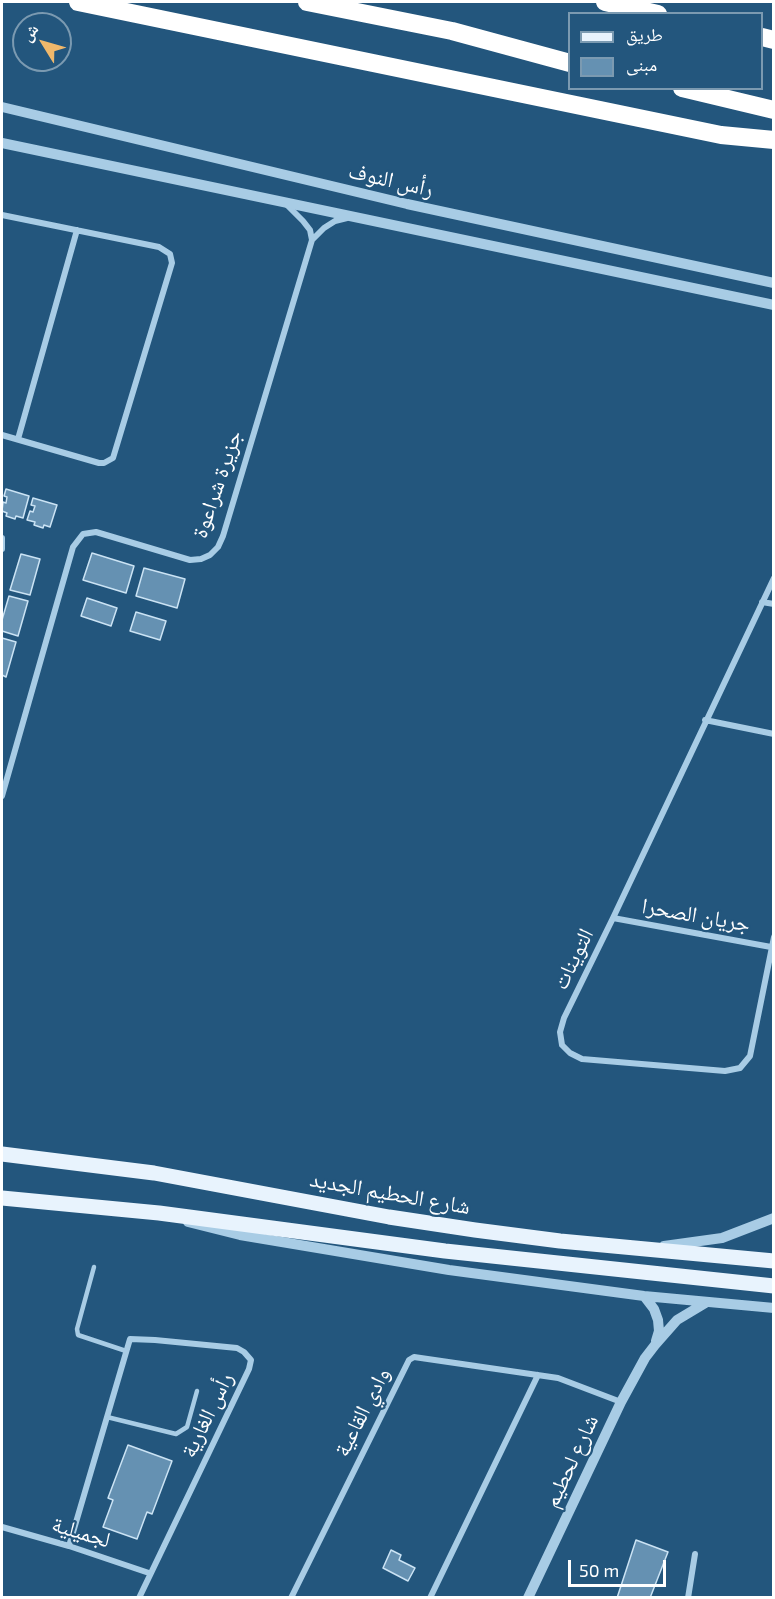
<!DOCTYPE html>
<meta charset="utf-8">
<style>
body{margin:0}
#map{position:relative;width:775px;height:1599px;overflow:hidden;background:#23567d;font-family:"Exo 2","Noto Naskh Arabic",sans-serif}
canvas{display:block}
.frame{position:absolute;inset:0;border:3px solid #fff;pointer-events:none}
.legend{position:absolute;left:568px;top:12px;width:195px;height:78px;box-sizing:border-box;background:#23567d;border:2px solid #7b9ab1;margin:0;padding:8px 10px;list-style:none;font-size:18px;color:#fff}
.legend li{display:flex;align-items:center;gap:12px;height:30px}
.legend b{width:30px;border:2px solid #7b9ab1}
.north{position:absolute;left:12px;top:12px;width:60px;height:60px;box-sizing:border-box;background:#23567d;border:2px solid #7b9ab1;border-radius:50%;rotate:307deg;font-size:16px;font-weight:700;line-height:24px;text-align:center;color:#fff}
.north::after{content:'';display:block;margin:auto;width:21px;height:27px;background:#f0b86b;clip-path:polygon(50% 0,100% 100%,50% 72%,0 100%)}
.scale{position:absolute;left:568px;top:1560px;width:98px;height:27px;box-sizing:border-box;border:3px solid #fff;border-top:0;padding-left:8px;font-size:18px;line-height:21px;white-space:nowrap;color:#fff;-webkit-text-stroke:4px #23567d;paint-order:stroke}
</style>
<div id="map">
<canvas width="775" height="1599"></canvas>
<div class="frame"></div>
<ul class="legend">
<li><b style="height:8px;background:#e8f3fd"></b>طريق</li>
<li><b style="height:16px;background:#6591b2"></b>مبنى</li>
</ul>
<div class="north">ش</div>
<div class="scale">50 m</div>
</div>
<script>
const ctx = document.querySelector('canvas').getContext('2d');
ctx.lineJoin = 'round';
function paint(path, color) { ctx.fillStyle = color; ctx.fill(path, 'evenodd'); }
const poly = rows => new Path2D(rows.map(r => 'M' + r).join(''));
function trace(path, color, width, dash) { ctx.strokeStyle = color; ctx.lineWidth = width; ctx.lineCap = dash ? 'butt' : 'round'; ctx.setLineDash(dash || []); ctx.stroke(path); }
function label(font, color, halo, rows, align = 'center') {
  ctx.font = font + ' "Exo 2","Noto Naskh Arabic",sans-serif'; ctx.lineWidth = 4.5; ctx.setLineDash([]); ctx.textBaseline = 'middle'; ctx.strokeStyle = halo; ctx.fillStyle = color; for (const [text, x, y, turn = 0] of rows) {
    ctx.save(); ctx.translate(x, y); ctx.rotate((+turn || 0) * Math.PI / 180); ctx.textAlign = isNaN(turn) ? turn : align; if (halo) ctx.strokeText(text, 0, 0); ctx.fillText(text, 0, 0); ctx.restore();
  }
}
const building = poly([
 [6,489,29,496,23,518,16,516,15,519,6,516,7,513,2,511,3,502,6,503,7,497,4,496,6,489],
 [33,498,57,505,50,527,44,525,43,528,34,525,35,522,27,520,30,511,33,512,35,506,31,505,33,498],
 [92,553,134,566,126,593,83,580,92,553],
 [21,554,40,559,30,595,10,590,21,554],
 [144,568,185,579,177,608,136,596,144,568],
 [9,596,28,601,18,636,2,631,2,620,9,596],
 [87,598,117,608,111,626,81,616,87,598],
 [136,612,166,621,160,640,130,631,136,612],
 [2,638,16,642,6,677,2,675,2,638],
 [128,1445,172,1461,152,1514,147,1512,137,1539,103,1527,113,1500,108,1498,128,1445],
 [636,1540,668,1552,650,1598,617,1598,636,1540],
 [391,1550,401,1555,399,1560,415,1568,408,1581,383,1568,391,1550]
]);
const service = poly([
 [94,1267,77,1329,78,1335,126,1351],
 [107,1417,176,1434,187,1427,197,1391]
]);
const minor = poly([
 [287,205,303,221,310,230,312,240],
 [2,215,159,247,170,254,172,263,113,458,104,463,99,463,2,435],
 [18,439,77,230],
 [2,538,2,549],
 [774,578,613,918,564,1018,560,1032,562,1045,570,1053,582,1059,725,1071,740,1068,750,1056,774,937],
 [762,602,774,604],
 [705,720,774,734],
 [2,796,73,547,83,534,96,532,190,560,201,559,210,555,218,547,223,536,312,240,324,228,335,221,347,218],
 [613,918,771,947],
 [2,1527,69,1546,149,1573],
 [69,1546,130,1339,155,1340,237,1348,244,1352,251,1360,249,1369,139,1598],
 [291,1598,409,1360,414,1357,558,1378,621,1402],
 [430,1598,538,1375],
 [688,1598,695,1554]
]);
const tertiary = poly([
 [2,107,407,204,774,283],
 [2,143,774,305],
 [188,1222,240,1235,449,1270,644,1296,774,1308],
 [664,1246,722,1238,774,1218],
 [644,1296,654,1309,658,1320,659,1331,656,1341],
 [528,1598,621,1402,645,1358,655,1345,677,1320,707,1302]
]);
const primary = poly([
 [2,1154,154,1173,389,1217,475,1230,560,1241,774,1261],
 [2,1198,159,1213,445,1251,774,1286]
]);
const motorway = poly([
 [78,2,721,135,774,140],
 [307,2,452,31,570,63],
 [605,2,658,14],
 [762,37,774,40],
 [682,88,774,110]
]);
const streetNames = [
 ["رأس النوف",391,180,13],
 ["جزيرة شراعوة",217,484,-71],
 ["جريان الصحرا",696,915,10],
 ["التوينات",573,959,-64],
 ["شارع الحطيم الجديد",390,1193,10],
 ["وادي القاعية",362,1412,-63],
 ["رأس الغارية",207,1415,-64],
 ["شارع لحطيم",571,1461,-65],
 ["لجميلية",81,1532,17]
];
paint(building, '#6591b2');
trace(building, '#cbe3f4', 1.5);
trace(service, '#a8cce5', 4.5);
trace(minor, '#a8cce5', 6);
trace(tertiary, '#a8cce5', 10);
trace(primary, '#e8f3fd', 15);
trace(motorway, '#fff', 18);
label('22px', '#fff', '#23567d', streetNames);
</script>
